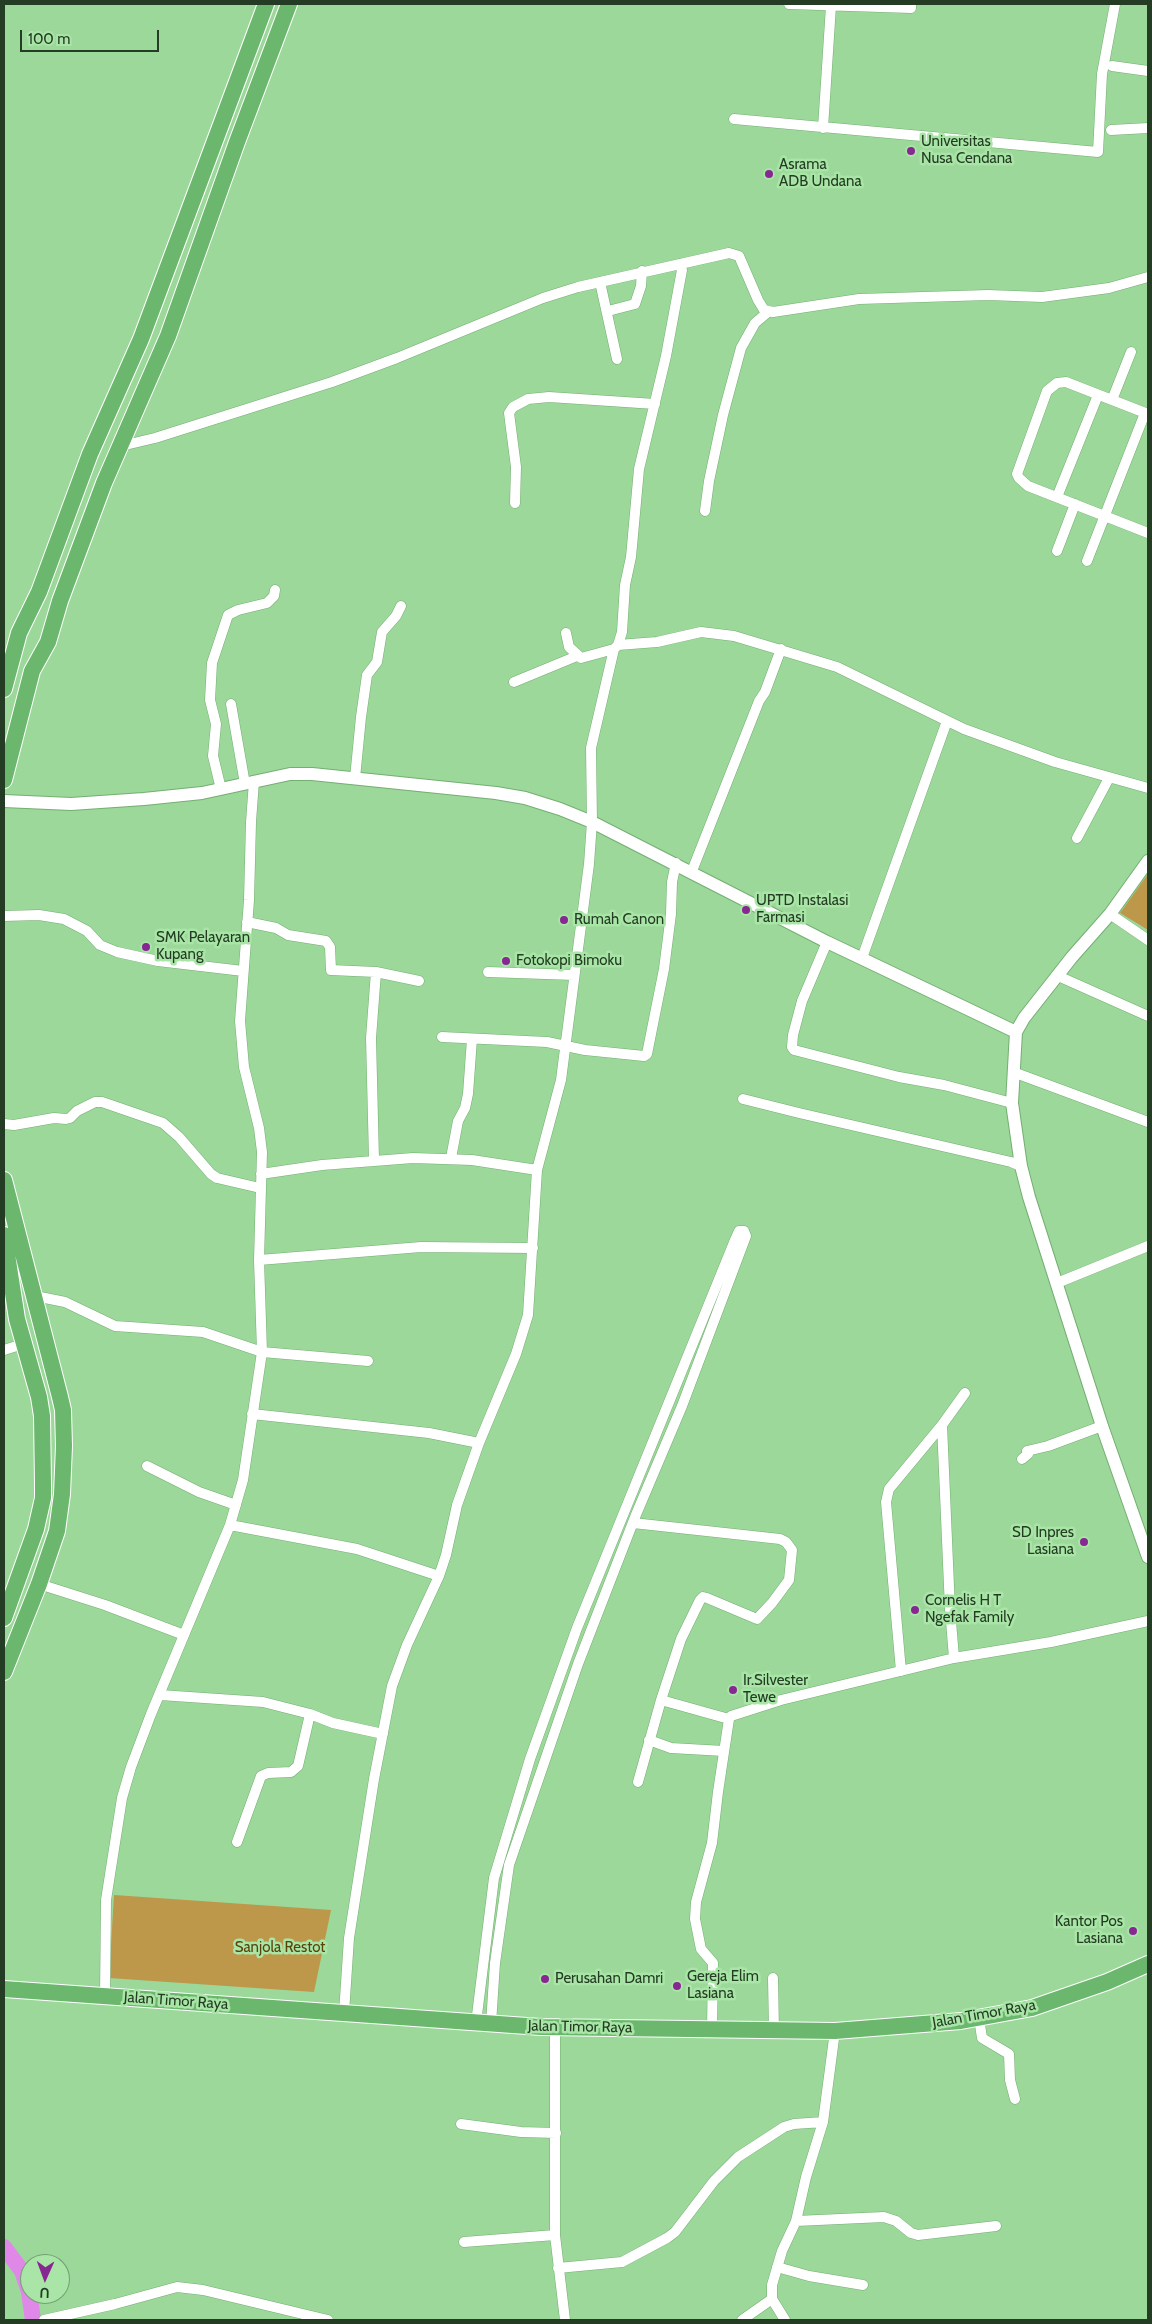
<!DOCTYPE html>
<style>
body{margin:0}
#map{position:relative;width:1152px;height:2324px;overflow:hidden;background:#9bd89a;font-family:Cabin,sans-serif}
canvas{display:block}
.frame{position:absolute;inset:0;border:5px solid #233c23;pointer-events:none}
.north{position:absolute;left:20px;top:2254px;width:50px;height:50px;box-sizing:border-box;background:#a8e5a6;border:1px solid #73a172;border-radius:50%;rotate:182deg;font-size:14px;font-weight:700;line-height:20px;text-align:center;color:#233c23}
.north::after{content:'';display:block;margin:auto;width:18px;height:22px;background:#872791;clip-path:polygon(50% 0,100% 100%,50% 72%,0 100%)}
.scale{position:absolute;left:20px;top:30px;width:139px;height:22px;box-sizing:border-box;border:2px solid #233c23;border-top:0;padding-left:6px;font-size:15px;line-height:18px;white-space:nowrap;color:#233c23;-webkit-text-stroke:4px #a8e5a6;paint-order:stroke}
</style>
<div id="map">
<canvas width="1152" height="2324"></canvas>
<div class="frame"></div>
<div class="north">U</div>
<div class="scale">100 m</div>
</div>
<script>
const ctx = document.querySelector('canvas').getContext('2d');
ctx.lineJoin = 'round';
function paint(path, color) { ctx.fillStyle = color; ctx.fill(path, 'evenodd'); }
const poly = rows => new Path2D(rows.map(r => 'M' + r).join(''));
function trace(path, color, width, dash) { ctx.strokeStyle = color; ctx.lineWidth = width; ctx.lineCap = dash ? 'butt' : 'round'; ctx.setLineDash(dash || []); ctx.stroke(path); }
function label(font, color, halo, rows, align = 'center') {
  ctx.font = font + ' Cabin,sans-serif'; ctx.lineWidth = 5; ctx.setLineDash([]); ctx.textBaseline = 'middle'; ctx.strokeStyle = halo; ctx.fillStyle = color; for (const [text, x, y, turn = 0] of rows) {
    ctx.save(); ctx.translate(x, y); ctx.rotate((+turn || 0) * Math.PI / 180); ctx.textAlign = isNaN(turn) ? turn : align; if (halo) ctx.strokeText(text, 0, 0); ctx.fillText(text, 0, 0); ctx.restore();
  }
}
const green = poly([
 [1148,874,1148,930,1120,913],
 [114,1895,331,1910,314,1992,109,1978]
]);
const river = poly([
 [4,2247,22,2271,29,2292,33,2320]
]);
const minor = poly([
 [789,4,911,8,911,4],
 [1112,66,1148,71],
 [734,119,1098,152,1102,74,1115,4],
 [823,128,831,6],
 [1111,130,1148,128],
 [600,282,617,359],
 [608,311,635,304,641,286,642,271],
 [1112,400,1131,352],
 [1148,414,1066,382,1057,383,1047,391,1017,474,1019,478,1028,486,1148,533],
 [121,446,155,438,332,382,397,358,543,298,578,287,729,253,739,256,758,300,764,310,773,312,859,299,988,295,1042,297,1109,288,1148,277],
 [1057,497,1098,395],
 [515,503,516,467,509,413,513,407,528,399,549,397,655,404],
 [705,511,709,481,723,415,741,348,755,323,768,312],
 [1057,551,1075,504],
 [1087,561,1145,413],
 [566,633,569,647,581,658,614,649],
 [618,645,622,632,625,585,631,557,639,469,666,356,682,270,680,264],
 [514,682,577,656],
 [231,704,245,784],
 [355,778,361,717,367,675,377,662,382,632,396,616,401,606],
 [221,789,213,756,216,724,210,700,212,663,228,615,238,610,267,603,274,596,275,590],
 [1077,838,1109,778],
 [692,871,759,701,765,692,781,649],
 [1110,914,1148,940],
 [4,916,39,915,64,919,87,931,100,945,117,952,158,961,243,971],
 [247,922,276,928,288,935,326,941,330,947,331,970,376,972,419,981],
 [827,942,802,1001,793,1035,792,1047,794,1050,899,1077,944,1085,1012,1103],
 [862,958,947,721],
 [488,972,574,975],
 [1058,976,1148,1016],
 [442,1037,547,1042,585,1050,644,1056,647,1054,664,969,671,914,672,882,676,863],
 [1013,1072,1148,1122],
 [743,1099,799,1113,1011,1162,1021,1166],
 [4,1124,14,1125,54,1118,66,1119,70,1118,77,1111,95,1102,102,1102,163,1123,179,1137,211,1174,217,1178,260,1188],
 [451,1158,458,1121,465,1108,468,1094,472,1039],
 [374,1160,371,1038,376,972],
 [261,1174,322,1165,413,1158,472,1160,537,1170],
 [259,1260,421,1247,533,1248],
 [1057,1283,1148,1246],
 [35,1296,65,1302,115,1326,203,1332,262,1352,368,1361],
 [4,1350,23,1344],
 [252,1414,429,1433,479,1443],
 [942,1425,965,1393],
 [1022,1459,1028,1454,1027,1451,1048,1446,1102,1426],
 [147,1466,199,1492,236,1505],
 [633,1523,780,1539,786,1542,792,1550,789,1580,772,1603,757,1619,707,1598,703,1597,700,1600,681,1639,661,1700],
 [230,1525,357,1549,439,1576],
 [39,1584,105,1605,184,1635],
 [901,1671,886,1502,889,1489,942,1425,950,1609,954,1658],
 [160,1695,263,1702,310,1714,333,1723,383,1734],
 [649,1740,671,1748,724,1751],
 [638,1782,661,1700,729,1719],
 [237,1842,261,1776,268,1773,291,1772,298,1766,310,1714],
 [773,1978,774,2031],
 [105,1996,106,1900,122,1798,131,1767,151,1714,230,1525,243,1480,262,1352,259,1260,262,1152,259,1128,244,1067,240,1021,249,900,251,822,254,781],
 [344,2013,349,1938,374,1779,392,1686,407,1645,439,1576,446,1555,457,1505,479,1443,516,1354,528,1315,537,1170,561,1080,589,864,592,822,591,748,614,649,618,645,657,642,701,632,734,636,837,667,964,729,1055,762,1148,788],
 [979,2018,982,2038,1009,2054,1010,2080,1015,2099],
 [476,2023,494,1878,530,1759,577,1628,735,1240,739,1231,744,1231,746,1236,682,1406,635,1517,578,1664,509,1865,495,1963,491,2024],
 [555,2027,555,2235,565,2320],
 [712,2030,713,1963,701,1949,695,1919,696,1902,712,1843,718,1792,729,1719,731,1716,781,1700,954,1658,1051,1642,1148,1621],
 [461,2124,521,2132,556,2133],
 [796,2221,884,2217,896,2221,911,2233,918,2235,996,2226],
 [464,2242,555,2235],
 [777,2267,809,2276,863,2285],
 [558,2268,622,2262,667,2238,675,2232,714,2181,738,2157,784,2127,794,2124,823,2122],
 [44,2320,115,2304,177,2287,203,2290,328,2320],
 [742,2320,772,2299],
 [785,2320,772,2299,772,2285,782,2251,796,2221,806,2177,823,2122,835,2031]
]);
const tertiary = poly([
 [4,801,71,804,144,799,202,793,290,774,312,774,496,793,525,798,560,809,592,822,827,942,1016,1032],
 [1148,861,1110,914,1072,957,1024,1018,1016,1032,1012,1103,1021,1166,1029,1197,1102,1426,1148,1557]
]);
const trunk = poly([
 [4,689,19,633,39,592,90,454,141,339,266,4],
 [4,780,32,671,48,642,60,601,104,483,168,336,237,142,289,4],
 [4,1180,60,1397,63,1410,64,1446,62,1494,57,1531,39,1584,4,1672],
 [4,1235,17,1319,39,1397,42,1416,43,1484,43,1498,36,1529,4,1618],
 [4,1989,541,2027,835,2031,961,2021,1032,2008,1107,1982,1148,1964]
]);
const markers = [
 [911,151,5,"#872791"],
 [769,174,5,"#872791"],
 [746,910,5,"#872791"],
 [564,920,5,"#872791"],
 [146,947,5,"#872791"],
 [506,961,5,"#872791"],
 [1084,1542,5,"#872791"],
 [915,1610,5,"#872791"],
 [733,1690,5,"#872791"],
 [1133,1931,5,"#872791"],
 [545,1979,5,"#872791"],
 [677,1986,5,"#872791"]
];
const poiNames = [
 ["Universitas",921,142],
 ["Nusa Cendana",921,159],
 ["Asrama",779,165],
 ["ADB Undana",779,182],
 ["UPTD Instalasi",756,901],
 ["Farmasi",756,918],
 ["Rumah Canon",574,920],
 ["SMK Pelayaran",156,938],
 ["Kupang",156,955],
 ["Fotokopi Bimoku",516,961],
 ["SD Inpres",1074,1533,"right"],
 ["Lasiana",1074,1550,"right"],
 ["Cornelis H T",925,1601],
 ["Ngefak Family",925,1618],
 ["Ir.Silvester",743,1681],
 ["Tewe",743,1698],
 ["Kantor Pos",1123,1922,"right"],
 ["Lasiana",1123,1939,"right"],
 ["Gereja Elim",687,1977],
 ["Lasiana",687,1994],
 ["Perusahan Damri",555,1979]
];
const parkNames = [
 ["Sanjola Restot",280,1948]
];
const streetNames = [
 ["Jalan Timor Raya",176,2001,4],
 ["Jalan Timor Raya",984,2014,-10],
 ["Jalan Timor Raya",580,2027,1]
];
paint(green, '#bd984a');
trace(river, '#e088e8', 16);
trace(minor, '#74af72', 11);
trace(tertiary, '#74af72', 14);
trace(trunk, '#fff', 18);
trace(minor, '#fff', 10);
trace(tertiary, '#fff', 12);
trace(trunk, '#6cb76e', 16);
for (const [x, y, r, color] of markers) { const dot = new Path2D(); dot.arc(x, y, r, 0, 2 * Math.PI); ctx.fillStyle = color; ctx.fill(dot); trace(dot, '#a8e5a6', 2); }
label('15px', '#233c23', '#a8e5a6', poiNames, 'left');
label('15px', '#5a4208', '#a8e5a6', parkNames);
label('15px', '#233c23', '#a8e5a6', streetNames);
</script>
